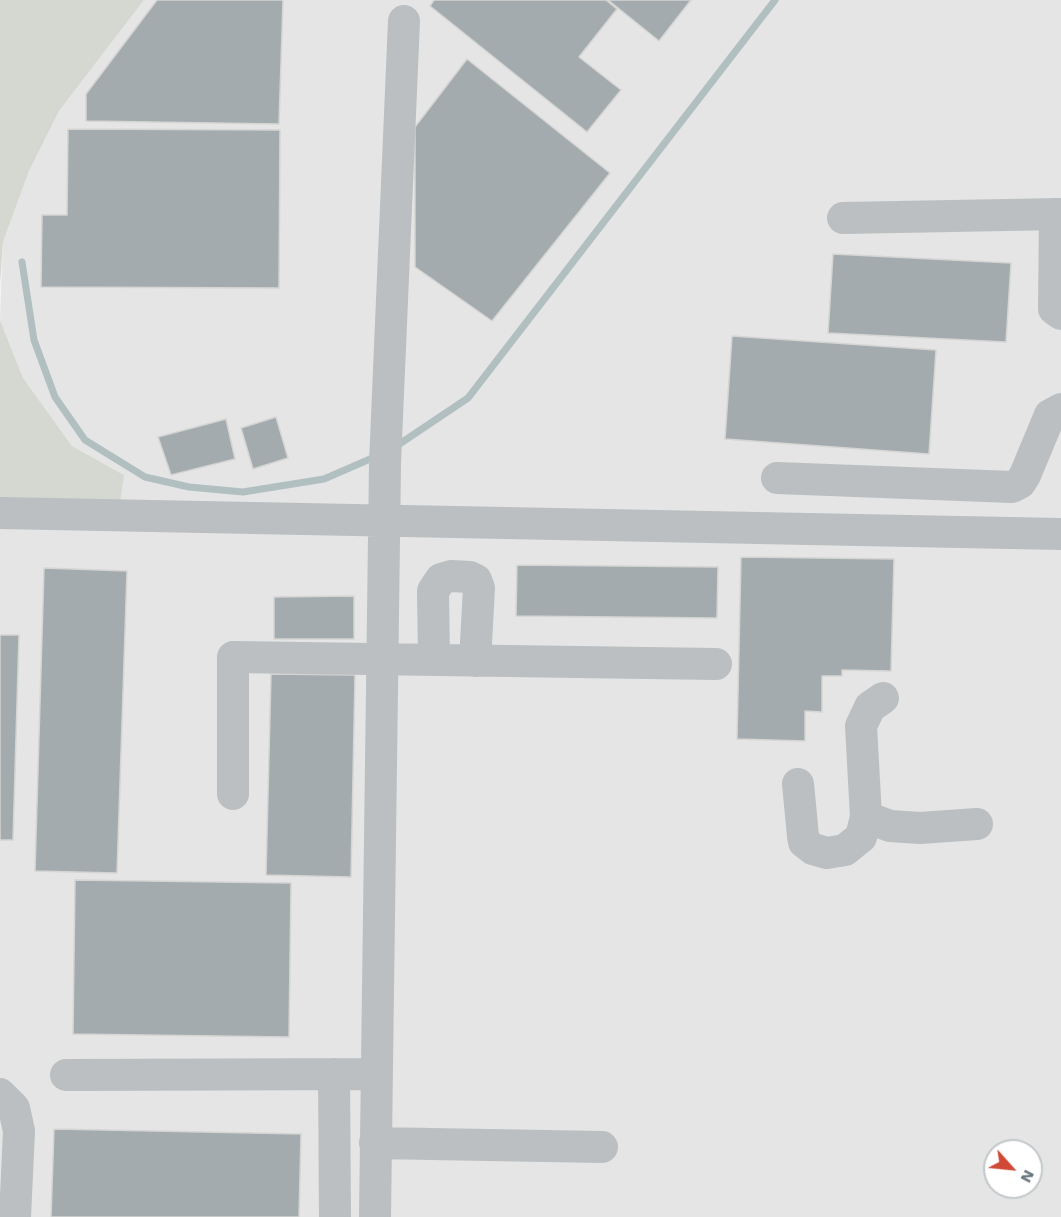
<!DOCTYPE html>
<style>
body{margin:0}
#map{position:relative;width:1061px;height:1217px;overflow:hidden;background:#f4f3f0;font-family:"Work Sans",sans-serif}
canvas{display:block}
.north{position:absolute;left:983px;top:1139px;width:60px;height:60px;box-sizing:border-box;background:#fff;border:2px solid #c2c8cb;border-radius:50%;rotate:117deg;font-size:16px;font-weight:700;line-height:24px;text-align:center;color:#66767e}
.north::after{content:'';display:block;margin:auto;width:21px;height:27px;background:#cf4936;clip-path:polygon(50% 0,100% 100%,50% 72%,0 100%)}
</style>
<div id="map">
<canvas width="1061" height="1217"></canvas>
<div class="north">N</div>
</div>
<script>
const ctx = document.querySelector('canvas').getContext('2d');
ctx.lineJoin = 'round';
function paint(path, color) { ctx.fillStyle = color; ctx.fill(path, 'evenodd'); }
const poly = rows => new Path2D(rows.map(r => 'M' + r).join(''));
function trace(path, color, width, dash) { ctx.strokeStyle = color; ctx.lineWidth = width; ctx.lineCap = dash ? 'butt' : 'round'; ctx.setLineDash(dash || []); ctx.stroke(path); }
const built = poly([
 [144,0,1061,0,1061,1217,0,1217,0,501,124,475,72,446,23,378,0,320,3,242,29,171,59,111],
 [995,1151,1031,1151,1031,1187,995,1187]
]);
const green = poly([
 [0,0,144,0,59,111,29,171,3,242,0,284],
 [0,320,23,378,72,446,124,475,120,502,0,501]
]);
const stream = poly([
 [22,262,34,340,55,397,85,440,145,477,189,487,243,492,324,479,377,456],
 [395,447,468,398,775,0]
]);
const building = poly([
 [157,0,283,0,279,124,86,121,86,94,157,0],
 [434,0,606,0,617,9,579,57,621,90,587,132,430,6,434,0],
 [608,0,691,0,659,41,608,0],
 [467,59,610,173,492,321,415,267,415,127,467,59],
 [68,129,280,130,279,288,41,287,42,215,67,215,68,129],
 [833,254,1011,263,1006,342,828,333,833,254],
 [732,336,936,350,929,454,725,439,732,336],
 [276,417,288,458,253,469,241,428,276,417],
 [226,419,235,459,171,475,158,437,226,419],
 [741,557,894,559,891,671,842,670,842,676,822,676,822,712,805,711,805,741,737,739,741,557],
 [517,565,718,567,717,618,516,616,517,565],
 [44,568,127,571,117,873,35,871,44,568],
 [354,596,354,639,274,639,274,597,354,596],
 [0,635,19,635,13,840,0,840,0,635],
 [271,674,355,675,351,877,266,875,271,674],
 [75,880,291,883,289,1037,73,1034,75,880],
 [54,1129,301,1134,299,1217,51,1217,54,1129]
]);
const minor = poly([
 [1055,214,1054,309,1061,314],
 [843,218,1061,214],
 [777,478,1012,487,1020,483,1025,475,1050,415,1061,409],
 [0,513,1061,534],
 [434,660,433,591,441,579,451,576,470,577,476,580,479,588,475,661],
 [883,698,870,707,861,726,866,817,890,826,920,828,977,824],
 [798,784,803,836,804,842,813,849,827,853,845,850,861,837,866,817],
 [233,794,233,657,716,664],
 [334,1074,335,1217],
 [66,1075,376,1074],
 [0,1094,14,1108,19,1131,15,1217],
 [375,1143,602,1147],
 [375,1217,385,463,404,21]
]);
paint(built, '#e4e5e4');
paint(green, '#d4d8d0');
trace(stream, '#b1bfc1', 7);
paint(building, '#a3abaf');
trace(building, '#d5d5d3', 1.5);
trace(minor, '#bbbfc2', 32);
</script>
